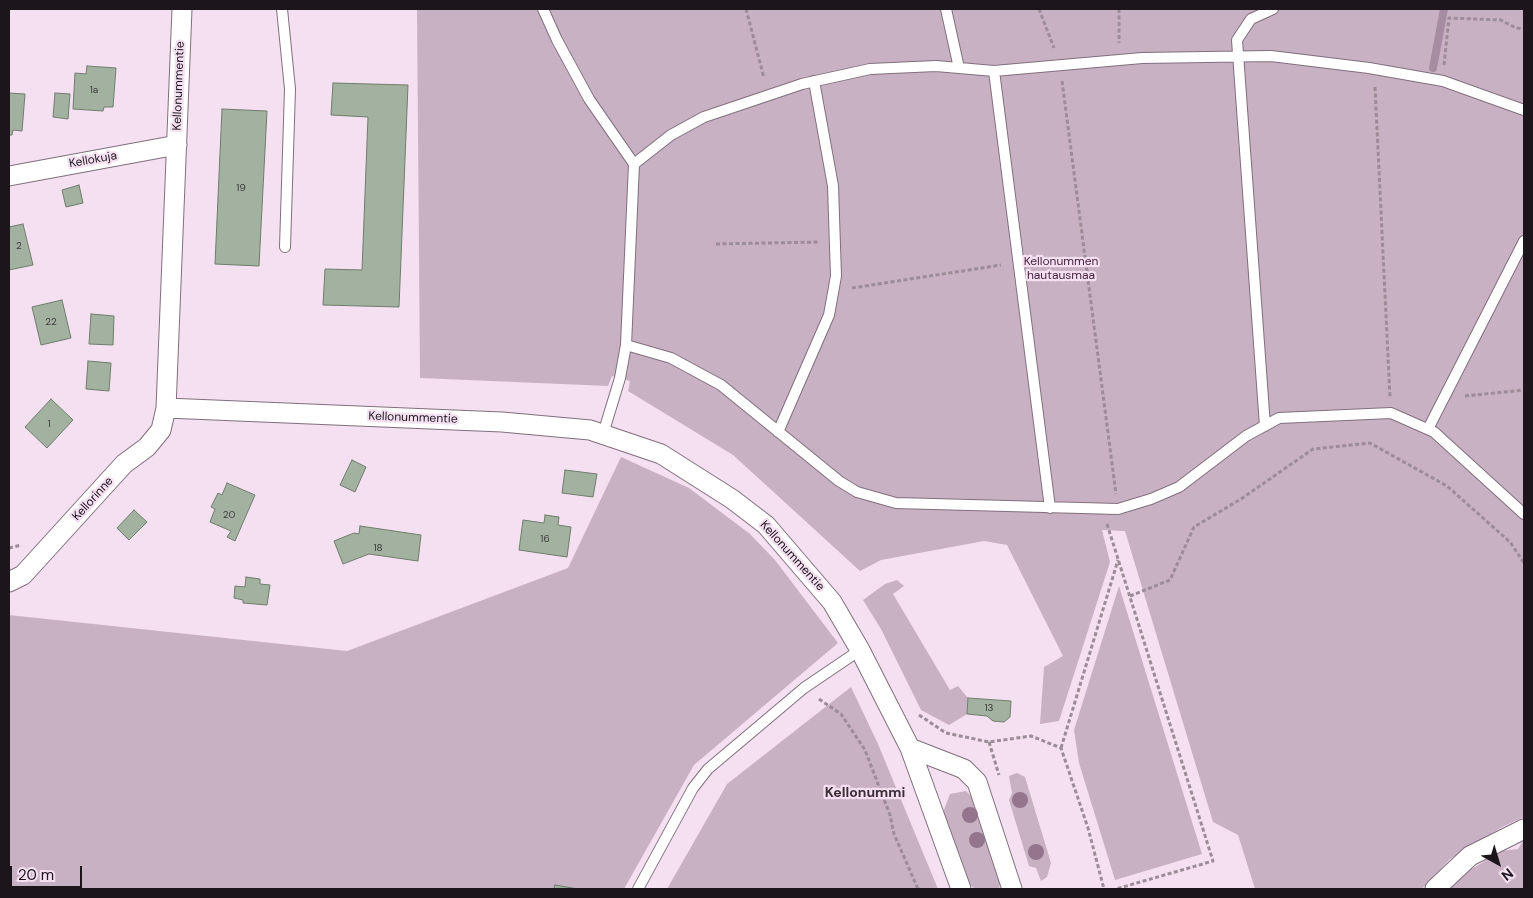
<!DOCTYPE html>
<style>
body{margin:0}
#map{position:relative;width:1533px;height:898px;overflow:hidden;background:#f4e0f0;font-family:"DM Sans",sans-serif}
canvas{display:block}
.frame{position:absolute;inset:0;border:10px solid #1c151b;pointer-events:none}
.north{position:absolute;left:1473px;top:838px;width:50px;height:50px;-webkit-text-stroke:4px #f4e0f0;paint-order:stroke;rotate:141deg;font-size:14px;font-weight:700;line-height:20px;text-align:center;color:#1c151b}
.north::after{content:'';display:block;margin:auto;width:18px;height:22px;background:#1c151b;clip-path:polygon(50% 0,100% 100%,50% 72%,0 100%)}
.scale{position:absolute;left:10px;top:866px;width:72px;height:22px;box-sizing:border-box;border:2px solid #1c151b;border-top:0;padding-left:6px;font-size:15px;line-height:18px;white-space:nowrap;color:#1c151b;-webkit-text-stroke:4px #f4e0f0;paint-order:stroke}
</style>
<div id="map">
<canvas width="1533" height="898"></canvas>
<div class="frame"></div>
<div class="north">N</div>
<div class="scale">20 m</div>
</div>
<script>
const ctx = document.querySelector('canvas').getContext('2d');
ctx.lineJoin = 'round';
function paint(path, color) { ctx.fillStyle = color; ctx.fill(path, 'evenodd'); }
const poly = rows => new Path2D(rows.map(r => 'M' + r).join(''));
function trace(path, color, width, dash) { ctx.strokeStyle = color; ctx.lineWidth = width; ctx.lineCap = dash ? 'butt' : 'round'; ctx.setLineDash(dash || []); ctx.stroke(path); }
function label(font, color, halo, rows, align = 'center') {
  ctx.font = font + ' "DM Sans",sans-serif'; ctx.lineWidth = 4.5; ctx.setLineDash([]); ctx.textBaseline = 'middle'; ctx.strokeStyle = halo; ctx.fillStyle = color; for (const [text, x, y, turn = 0] of rows) {
    ctx.save(); ctx.translate(x, y); ctx.rotate((+turn || 0) * Math.PI / 180); ctx.textAlign = isNaN(turn) ? turn : align; if (halo) ctx.strokeText(text, 0, 0); ctx.fillText(text, 0, 0); ctx.restore();
  }
}
const green = poly([
 [417,9,1524,9,1524,817,1502,827,1450,859,1422,889,1255,889,1238,835,1213,822,1125,531,1102,530,1110,562,1059,721,1040,724,1044,667,1063,656,1007,545,984,541,881,560,860,571,733,455,628,391,630,381,612,376,608,386,420,378],
 [621,457,689,488,750,534,775,560,838,643,694,765,624,889,9,889,9,615,347,651,568,568],
 [897,580,904,586,893,594,950,690,958,686,968,698,967,714,949,725,921,710,881,629,863,600,885,584],
 [1119,586,1202,854,1115,880,1079,763,1074,730],
 [851,687,878,744,938,889,667,889,727,784],
 [1017,773,1025,777,1051,863,1047,877,1041,881,1036,868,1029,866,1009,800,1012,793,1009,776],
 [966,791,975,800,1001,879,999,889,975,889,966,881,942,815,950,794],
 [1524,839,1524,889,1449,889,1462,875,1501,851,1518,849]
]);
const stream = poly([
 [1433,68,1444,9]
]);
const building = poly([
 [87,66,116,68,113,107,104,107,103,111,73,109,75,73,86,74,87,66],
 [333,83,408,85,399,307,323,305,325,269,362,270,368,117,331,115,333,83],
 [9,93,25,94,22,131,13,130,12,135,9,135,9,93],
 [55,93,70,94,68,119,53,117,55,93],
 [222,109,267,111,259,266,215,264,222,109],
 [79,185,83,203,66,207,62,190,79,185],
 [23,224,33,265,9,270,9,227,23,224],
 [62,300,71,338,41,345,32,307,62,300],
 [91,314,114,316,113,345,89,344,91,314],
 [88,361,111,363,109,391,86,389,88,361],
 [51,399,73,420,47,448,25,427,51,399],
 [352,460,366,467,355,492,340,485,352,460],
 [565,470,597,474,593,497,562,493,565,470],
 [227,483,255,495,235,541,227,537,231,531,210,522,215,509,211,507,218,493,222,495,227,483],
 [134,510,147,522,129,540,117,528,134,510],
 [545,515,559,517,558,525,571,527,567,557,519,550,523,520,544,523,545,515],
 [360,526,421,535,418,561,369,554,343,564,334,541,354,533,359,534,360,526],
 [246,577,260,579,260,584,270,585,267,605,243,603,243,600,234,598,235,586,245,587,246,577],
 [968,698,1011,701,1010,717,1004,722,993,721,987,716,967,714,968,698],
 [555,885,578,889,554,889,555,885]
]);
const path = poly([
 [746,9,764,78],
 [1039,9,1054,48],
 [1119,9,1119,43],
 [1444,65,1449,18,1501,20,1516,28,1524,29],
 [1062,81,1116,494],
 [1375,87,1390,398],
 [716,244,818,242],
 [852,288,1001,265],
 [1465,396,1524,390],
 [1107,524,1213,861,1116,889],
 [9,548,21,545],
 [1130,596,1170,580,1194,527,1241,499,1313,449,1370,443,1447,486,1510,542,1524,563],
 [819,699,841,714,865,750,890,815,894,834,918,889],
 [919,715,946,733,989,742,1031,736,1061,748,1088,828,1104,889],
 [989,742,999,775],
 [1061,748,1118,560]
]);
const lane = poly([
 [282,9,290,89,285,247],
 [543,9,557,40,589,99,634,164,626,345,620,378,603,434],
 [946,9,959,68],
 [994,71,1050,508],
 [634,164,671,135,704,117,802,84,870,69,936,66,994,71,1142,58,1271,56,1369,68,1443,81,1524,110],
 [626,345,671,358,721,385,839,481,857,492,896,503,1118,509,1151,499,1179,487,1246,436,1279,418,1391,413,1434,432,1524,514],
 [1265,426,1237,40,1251,19,1273,9],
 [1428,429,1524,241],
 [778,432,829,315,836,276,833,186,814,81],
 [638,889,693,788,708,769,804,688,860,650]
]);
const street = poly([
 [9,176,177,145],
 [166,408,502,422,590,430,661,454,732,499,766,525,832,602,860,650,910,748,961,889],
 [9,582,23,575,124,464,147,447,161,430,166,408,182,9],
 [910,748,964,769,977,782,1012,889],
 [1435,889,1470,856,1524,829]
]);
const trees = [
 [1020,800],
 [970,815],
 [977,840],
 [1036,852]
];
const numberNames = [
 ["1a",94,90],
 ["19",241,188],
 ["2",19,246],
 ["22",51,322],
 ["1",49,424],
 ["20",229,515],
 ["16",545,539],
 ["18",378,548],
 ["13",989,708]
];
const streetNames = [
 ["Kellonummentie",179,86,-88],
 ["Kellokuja",93,160,-10],
 ["Kellonummentie",413,418,2],
 ["Kellorinne",93,499,-48],
 ["Kellonummentie",792,556,48]
];
const parkNames = [
 ["Kellonummen",1061,262],
 ["hautausmaa",1061,276]
];
const neighbourhoodNames = [
 ["Kellonummi",865,793]
];
paint(green, '#c9b1c4');
trace(stream, '#a78da2', 8);
paint(building, '#a2b1a0');
trace(building, '#6e7d6c', 1);
trace(lane, '#816f7d', 12);
trace(street, '#816f7d', 21);
trace(path, '#9b8c98', 3, [4, 2.5]);
trace(lane, '#fff', 10);
trace(street, '#fff', 19);
ctx.fillStyle = '#93768e';
for (const [x, y] of trees) { ctx.beginPath(); ctx.arc(x, y, 8, 0, 2 * Math.PI); ctx.fill(); }
label('10px', '#3e3c3c', null, numberNames);
label('12px', '#1c151b', '#f4e0f0', streetNames);
label('12px', '#441f3e', '#f4e0f0', parkNames);
label('bold 14px', '#3c2d39', '#f4e0f0', neighbourhoodNames);
</script>
